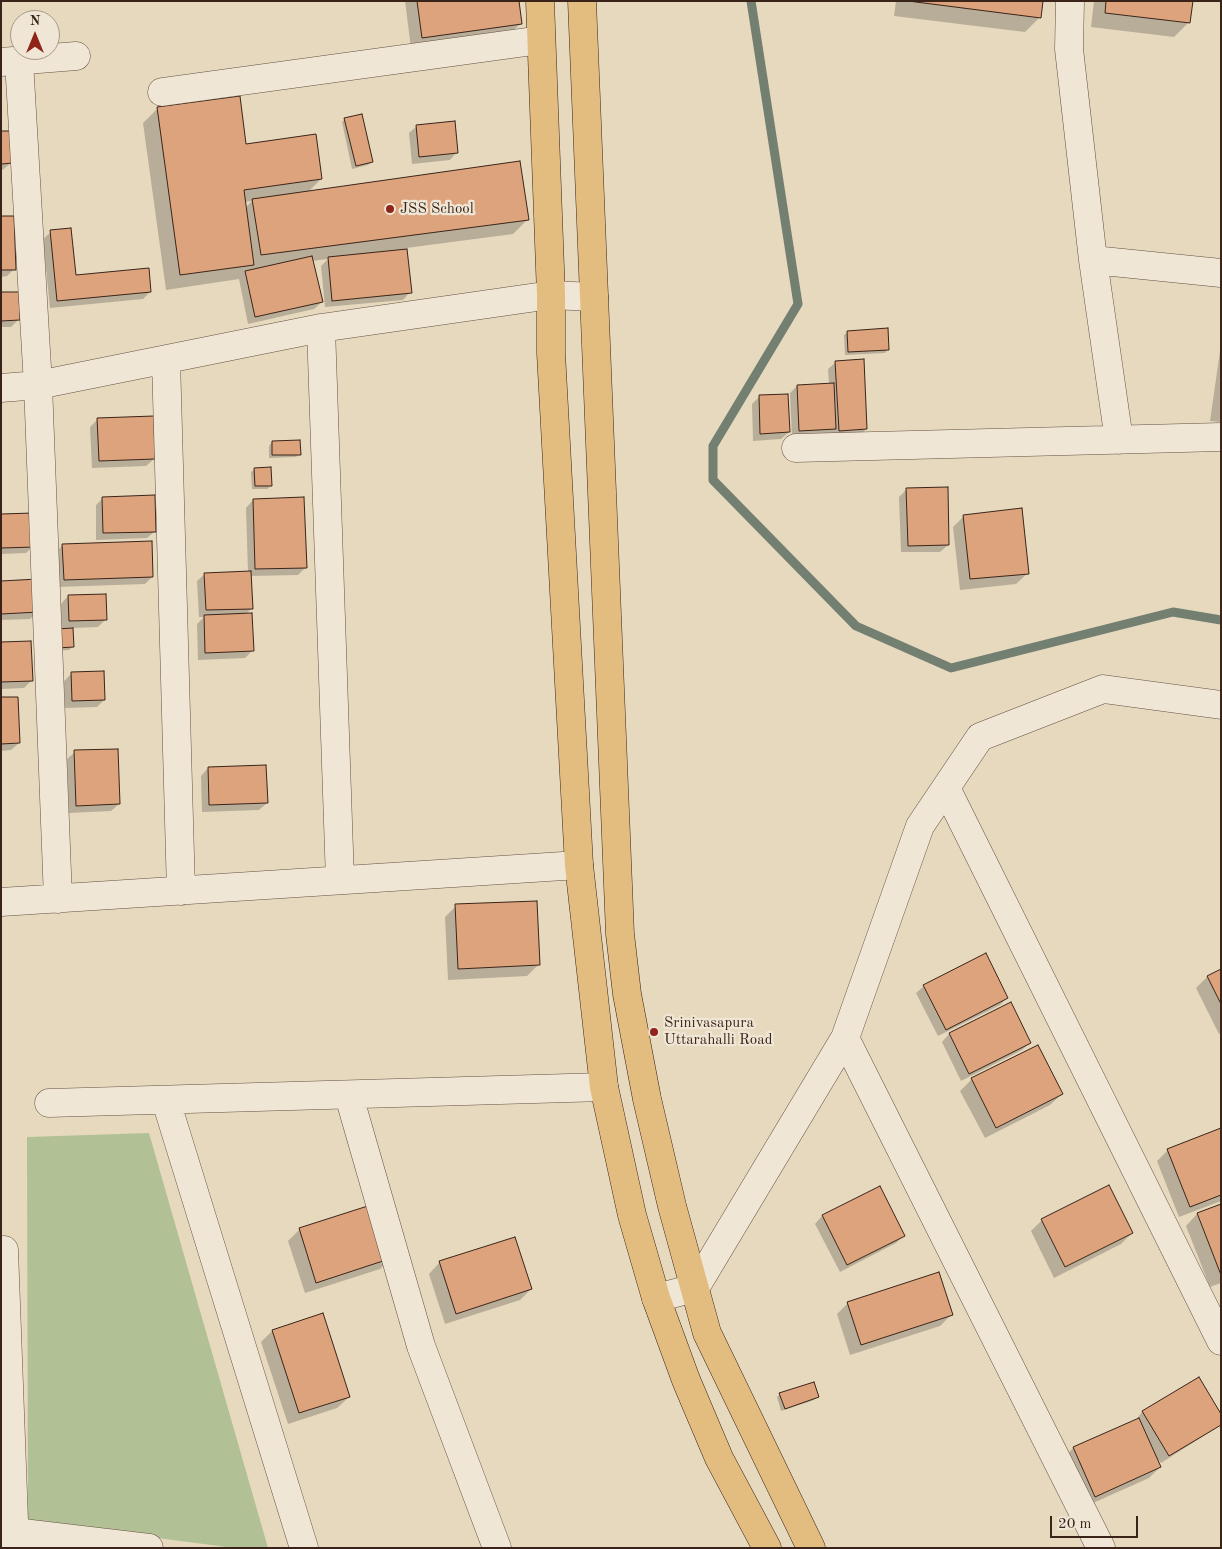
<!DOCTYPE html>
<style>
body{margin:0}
#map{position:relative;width:1222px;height:1549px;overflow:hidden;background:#e6d9be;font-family:"Old Standard TT",serif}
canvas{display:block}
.frame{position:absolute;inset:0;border:2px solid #3a2419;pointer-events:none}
.north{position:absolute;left:10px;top:10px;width:50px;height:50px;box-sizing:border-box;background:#efe6d5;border:1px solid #a7988a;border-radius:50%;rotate:0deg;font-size:14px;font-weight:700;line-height:20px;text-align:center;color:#3a2419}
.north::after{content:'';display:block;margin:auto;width:18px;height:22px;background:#8f2418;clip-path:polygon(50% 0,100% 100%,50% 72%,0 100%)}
.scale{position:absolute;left:1050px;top:1516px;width:88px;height:22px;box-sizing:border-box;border:2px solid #3a2419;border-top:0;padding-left:6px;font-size:15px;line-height:18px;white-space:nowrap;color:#3a2419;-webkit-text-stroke:4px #efe6d5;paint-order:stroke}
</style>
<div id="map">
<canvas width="1222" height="1549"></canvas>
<div class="frame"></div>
<div class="north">N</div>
<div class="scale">20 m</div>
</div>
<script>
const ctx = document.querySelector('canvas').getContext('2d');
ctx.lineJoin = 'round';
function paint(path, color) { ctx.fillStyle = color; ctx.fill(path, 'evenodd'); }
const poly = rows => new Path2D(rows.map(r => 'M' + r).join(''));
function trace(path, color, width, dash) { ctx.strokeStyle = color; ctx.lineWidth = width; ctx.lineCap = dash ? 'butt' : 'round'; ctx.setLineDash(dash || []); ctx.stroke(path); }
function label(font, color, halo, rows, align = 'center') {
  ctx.font = font + ' "Old Standard TT",serif'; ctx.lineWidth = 4.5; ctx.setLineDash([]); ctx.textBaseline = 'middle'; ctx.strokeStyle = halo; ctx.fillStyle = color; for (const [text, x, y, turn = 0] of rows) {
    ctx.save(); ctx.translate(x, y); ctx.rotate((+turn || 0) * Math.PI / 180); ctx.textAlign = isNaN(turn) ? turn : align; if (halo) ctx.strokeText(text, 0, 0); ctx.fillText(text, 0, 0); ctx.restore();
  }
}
const green = poly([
 [149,1133,268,1548,234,1548,28,1521,27,1137]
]);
const shadow = poly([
 [405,1,517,1,520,24,509,35,411,48],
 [896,1,1042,1,1040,17,1025,32,894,16],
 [1094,1,1191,1,1189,22,1174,37,1091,27],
 [158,108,321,179,307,193,528,219,513,234,406,248,410,292,403,300,325,307,321,266,328,259,312,261,322,302,314,309,248,324,239,279,166,290,143,123],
 [252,201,245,208,244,202],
 [345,119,372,162,368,165,352,169,342,122],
 [417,126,457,152,450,160,412,164,409,133],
 [1,133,11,163,1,171],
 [1,218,14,269,7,276,1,277],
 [51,232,75,276,150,292,143,299,50,308,43,239],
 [1,293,19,319,11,327,1,327],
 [848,332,888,349,885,353,845,355,844,335],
 [1221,344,1221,422,1210,421],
 [836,362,866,429,859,436,832,438,832,432,828,436,792,438,790,393,797,386,829,384,828,369],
 [759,397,789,432,781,439,753,441,752,404],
 [98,419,154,459,146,466,92,468,90,427],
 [272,442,299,454,296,457,269,458,269,446],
 [255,469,271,486,267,489,252,489,251,472],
 [907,489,948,545,940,552,901,552,899,497],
 [103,498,155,531,147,538,96,540,96,505],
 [253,500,306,567,298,575,250,576,251,609,245,615,252,651,245,658,198,660,197,624,204,617,199,617,197,581,205,574,248,572,246,508],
 [1,515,33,546,26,553,1,554],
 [964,516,1028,573,1016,584,960,590,953,527],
 [63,545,152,577,145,584,57,587,55,553],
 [1,582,38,612,30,619,1,620],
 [68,596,106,619,98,627,72,628,72,647,69,650,53,651,62,630,61,604],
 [1,643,31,681,24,688,1,689],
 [71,674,104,700,97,707,65,708,64,681],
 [1,699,19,743,11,750,1,751],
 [75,752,119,804,111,811,69,813,67,759],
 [208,768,267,803,259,810,202,812,201,776],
 [456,906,538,965,527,976,448,980,445,917],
 [1221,970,1221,1033,1219,1034,1196,988,1207,977],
 [924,986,1007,998,1000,1005,938,1036,916,993],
 [1010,1004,1030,1043,1022,1050,961,1081,942,1042,949,1034],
 [972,1079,1062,1094,1050,1105,985,1138,960,1091],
 [1221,1130,1221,1201,1179,1217,1157,1161,1168,1150],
 [880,1188,904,1236,896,1243,840,1272,815,1224,822,1216],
 [1221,1205,1221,1283,1210,1287,1186,1226,1197,1214],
 [373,1206,391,1258,380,1269,305,1293,288,1241,299,1230],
 [1042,1220,1132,1233,1121,1244,1054,1278,1031,1231],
 [440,1262,531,1289,520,1300,445,1324,429,1274],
 [848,1303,951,1315,940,1326,850,1355,837,1314],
 [272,1331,349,1397,337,1408,288,1424,261,1342],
 [1198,1379,1221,1425,1161,1463,1156,1457,1160,1467,1149,1478,1084,1507,1062,1460,1073,1448,1135,1421,1142,1412],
 [780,1394,817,1397,814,1400,781,1411,777,1397]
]);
const stream = poly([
 [751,1,798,304,713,446,713,480,856,626,951,668,1173,612,1221,620]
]);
const building = poly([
 [417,1,519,1,522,24,422,38,417,1],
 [908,1,1043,1,1041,18,908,1],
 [1106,1,1193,1,1190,23,1105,13,1106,1],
 [240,96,246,144,316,134,322,179,244,190,254,265,180,275,157,107,240,96],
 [362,114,373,162,356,166,344,118,362,114],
 [455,121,458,153,419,157,416,125,455,121],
 [1,131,11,131,13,163,1,164,1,131],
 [520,161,529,220,261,255,252,199,520,161],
 [1,216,14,216,16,270,1,270,1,216],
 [71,228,76,275,149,268,151,292,57,301,50,230,71,228],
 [407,249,412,293,332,301,328,257,407,249],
 [312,256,323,302,255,317,245,271,312,256],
 [1,292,19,292,20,320,1,321,1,292],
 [888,328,889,350,848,352,847,331,888,328],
 [864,359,867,429,839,431,835,361,864,359],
 [834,383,836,429,799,431,797,385,834,383],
 [788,394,790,432,760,434,759,395,788,394],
 [154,416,155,459,99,461,97,418,154,416],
 [300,440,301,455,272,455,272,441,300,440],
 [271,467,272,486,255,486,254,468,271,467],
 [948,487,949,545,908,546,906,488,948,487],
 [155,495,156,532,103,533,102,497,155,495],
 [304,497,307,568,255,569,253,499,304,497],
 [1022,508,1029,574,970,579,963,515,1022,508],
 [33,513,35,547,1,548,1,514,33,513],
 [152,541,153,577,64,580,62,544,152,541],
 [251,571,253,609,206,610,204,573,251,571],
 [38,579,39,612,1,614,1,581,38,579],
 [106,594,107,620,69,621,68,595,106,594],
 [252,613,254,651,205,653,204,615,252,613],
 [73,628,74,647,56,648,56,629,73,628],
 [31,641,33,681,1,682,1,642,31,641],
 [104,671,105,700,72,701,71,672,104,671],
 [1,697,18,697,20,743,1,744,1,697],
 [118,749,120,804,76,806,74,750,118,749],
 [266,765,268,803,209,805,208,767,266,765],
 [537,901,540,965,458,969,455,904,537,901],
 [986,953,1008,998,946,1030,923,985,986,953],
 [1221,969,1221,1004,1207,976,1221,969],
 [1011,1002,1031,1043,969,1074,949,1033,1011,1002],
 [1038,1045,1063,1094,996,1128,971,1078,1038,1045],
 [1221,1128,1221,1195,1190,1207,1167,1149,1221,1128],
 [1109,1185,1133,1233,1065,1267,1041,1219,1109,1185],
 [880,1186,905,1236,847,1265,822,1215,880,1186],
 [374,1204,392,1258,316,1283,299,1228,374,1204],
 [1221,1204,1221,1275,1197,1213,1221,1204],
 [515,1237,532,1289,456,1314,439,1261,515,1237],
 [939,1272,953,1315,861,1345,847,1302,939,1272],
 [323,1313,350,1397,299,1413,272,1330,323,1313],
 [1199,1377,1221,1414,1221,1425,1169,1456,1142,1411,1199,1377],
 [814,1382,819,1397,785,1409,779,1393,814,1382],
 [1139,1418,1161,1467,1095,1497,1073,1447,1139,1418]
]);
const minor = poly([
 [1070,1,1069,49,1093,260,1221,273],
 [19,61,38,385,58,899],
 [1,62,76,56],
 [162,92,541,40],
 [1093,260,1119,440],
 [321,328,340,880],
 [166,360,181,891],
 [1,388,38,385,321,328,551,295,594,297],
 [796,448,1221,437],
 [946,788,1221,1341],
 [1,902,579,865],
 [845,1038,1101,1548],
 [349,1096,421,1346,497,1548],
 [166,1101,304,1548],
 [49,1103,604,1087],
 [4,1250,15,1548],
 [656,1298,695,1288,845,1038,920,826,980,737,1103,689,1221,705],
 [14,1532,149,1548]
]);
const major = poly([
 [540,1,551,295,551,353,579,865,604,1087,632,1215,656,1298,686,1380,719,1458,767,1548],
 [582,1,620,934,627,994,647,1099,672,1206,707,1333,811,1548]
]);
const markers = [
 [390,209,5,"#8f2418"],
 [654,1032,5,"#8f2418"]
];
const poiNames = [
 ["JSS School",400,209],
 ["Srinivasapura",664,1023],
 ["Uttarahalli Road",664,1040]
];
paint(green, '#b1c095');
paint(shadow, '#0003');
trace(stream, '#727f71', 9);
paint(building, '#dca37d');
trace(building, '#3a2419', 1);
trace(minor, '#655142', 29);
trace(major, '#3a2419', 29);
trace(minor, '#efe6d5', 28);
trace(major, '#e3bc7f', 28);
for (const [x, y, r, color] of markers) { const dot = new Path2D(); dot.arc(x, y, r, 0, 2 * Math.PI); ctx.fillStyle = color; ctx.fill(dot); trace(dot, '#efe6d5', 2); }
label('15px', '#3a2419', '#efe6d5', poiNames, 'left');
</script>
